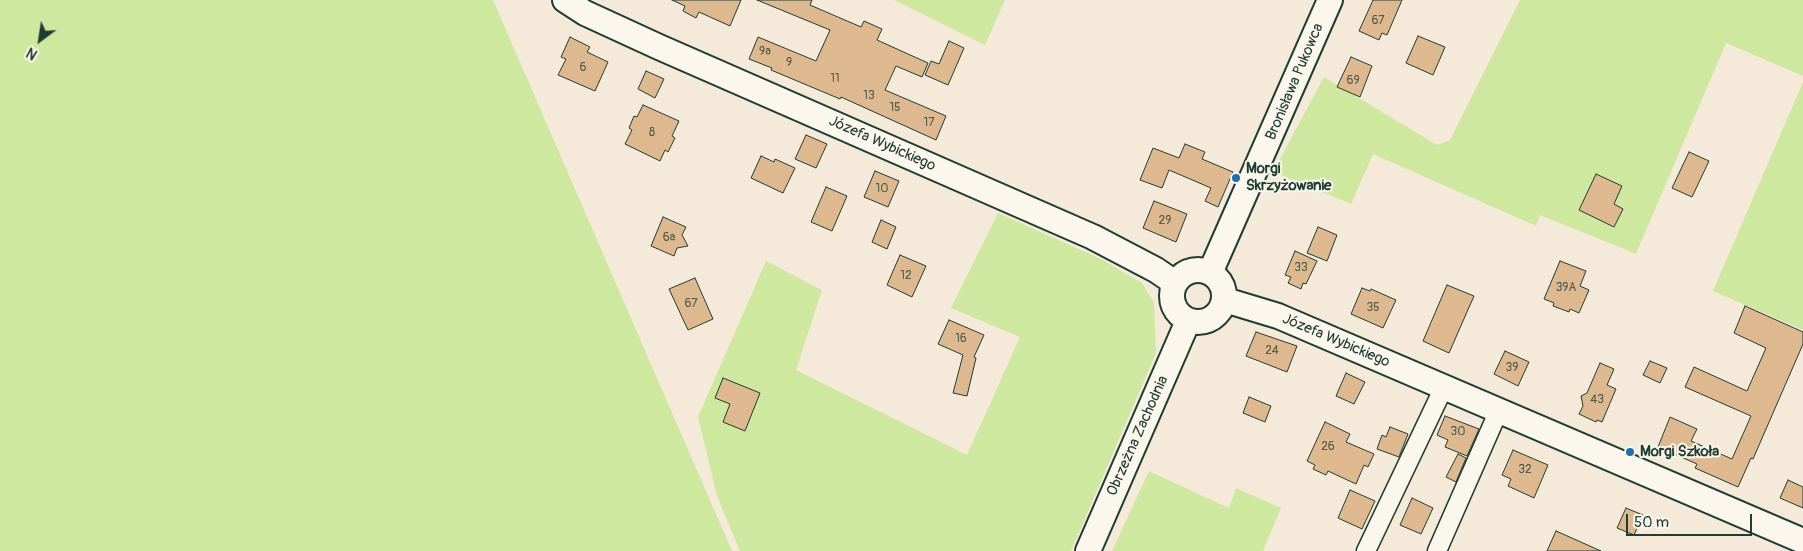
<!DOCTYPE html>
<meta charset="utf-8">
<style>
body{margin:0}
#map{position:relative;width:1803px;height:551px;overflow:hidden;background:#f5ead9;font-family:Pangolin,sans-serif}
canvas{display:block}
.north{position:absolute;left:15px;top:15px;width:50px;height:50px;-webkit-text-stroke:4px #fbf7ec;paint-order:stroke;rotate:211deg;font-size:14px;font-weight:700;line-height:20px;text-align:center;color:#1f3d34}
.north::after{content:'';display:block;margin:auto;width:18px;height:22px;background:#1f3d34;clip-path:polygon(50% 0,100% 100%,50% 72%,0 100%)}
.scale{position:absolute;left:1626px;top:514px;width:126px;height:22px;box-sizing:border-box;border:2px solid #1f3d34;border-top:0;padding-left:6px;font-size:15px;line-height:18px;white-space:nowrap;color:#1f3d34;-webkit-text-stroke:4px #fbf7ec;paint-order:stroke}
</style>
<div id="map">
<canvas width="1803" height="551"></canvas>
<div class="north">N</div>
<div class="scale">50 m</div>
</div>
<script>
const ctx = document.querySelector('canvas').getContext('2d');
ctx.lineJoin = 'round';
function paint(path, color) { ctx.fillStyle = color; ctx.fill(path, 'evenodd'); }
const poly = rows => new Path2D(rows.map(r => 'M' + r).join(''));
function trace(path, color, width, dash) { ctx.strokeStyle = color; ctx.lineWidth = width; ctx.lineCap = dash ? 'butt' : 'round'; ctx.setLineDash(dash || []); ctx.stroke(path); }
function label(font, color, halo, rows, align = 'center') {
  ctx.font = font + ' Pangolin,sans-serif'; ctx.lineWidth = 4; ctx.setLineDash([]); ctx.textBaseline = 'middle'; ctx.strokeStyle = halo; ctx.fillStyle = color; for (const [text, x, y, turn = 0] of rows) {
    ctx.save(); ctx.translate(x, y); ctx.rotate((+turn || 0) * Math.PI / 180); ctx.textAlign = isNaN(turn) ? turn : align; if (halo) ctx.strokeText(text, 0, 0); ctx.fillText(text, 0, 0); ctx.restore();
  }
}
const green = poly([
 [0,0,493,0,732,551,0,551],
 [894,0,1005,0,985,45],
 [1520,0,1803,0,1803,76,1726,43,1636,254,1540,215,1536,226,1373,154,1351,204,1273,172,1324,77,1437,145,1450,140],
 [1803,82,1803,330,1713,291],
 [998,213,1101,259,1142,283,1154,303,1156,353,1071,551,740,551,717,496,698,417,766,261,822,290,796,370,967,455,1020,337,951,308],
 [1149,471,1229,508,1236,488,1281,508,1263,551,1112,551]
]);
const building = poly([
 [672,0,741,0,730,26,699,12,696,18,683,11,685,6,672,0],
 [757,0,812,0,810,5,861,27,864,21,882,29,877,40,928,63,922,77,896,66,885,90,946,116,936,140,841,97,840,99,771,70,772,68,749,59,758,37,816,61,830,30,757,0],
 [1373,0,1402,0,1387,35,1382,33,1379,40,1359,31,1373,0],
 [1418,36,1445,47,1433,75,1406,63,1418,36],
 [570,37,590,47,587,52,608,62,595,91,558,75,566,59,561,57,570,37],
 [949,41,964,48,948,85,925,75,931,61,939,64,949,41],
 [1351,57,1372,66,1360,97,1337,87,1351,57],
 [646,71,664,79,655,98,638,89,646,71],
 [643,105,679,121,672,136,675,138,668,152,665,150,660,161,625,144,632,130,629,128,634,116,637,117,643,105],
 [806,135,827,144,816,168,795,159,806,135],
 [1185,144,1205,152,1202,159,1233,172,1218,207,1205,201,1211,188,1169,170,1162,188,1140,180,1153,148,1179,158,1185,144],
 [1689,152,1709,161,1692,197,1672,188,1689,152],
 [761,156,774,162,775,159,795,168,783,193,751,178,761,156],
 [875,171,899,181,888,207,864,197,875,171],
 [1596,174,1622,186,1614,204,1623,209,1614,227,1579,210,1596,174],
 [826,187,847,196,832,231,811,222,826,187],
 [1154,201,1187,214,1176,242,1143,228,1154,201],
 [663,217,686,227,682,235,688,246,677,248,674,256,651,246,663,217],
 [881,220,896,227,887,249,872,242,881,220],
 [1318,227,1337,235,1327,261,1307,253,1318,227],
 [1295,251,1317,261,1306,284,1303,283,1301,289,1288,283,1291,277,1285,275,1295,251],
 [900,255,926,266,912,297,887,285,900,255],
 [1560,261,1586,271,1580,286,1589,290,1579,313,1570,309,1569,312,1553,306,1554,303,1544,299,1560,261],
 [695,278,713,319,688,330,669,289,695,278],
 [1447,285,1474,296,1449,353,1423,341,1447,285],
 [1362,288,1370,291,1371,289,1396,300,1383,328,1351,314,1362,288],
 [1745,306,1803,332,1803,344,1753,459,1751,458,1738,487,1695,468,1697,464,1658,447,1670,417,1697,429,1691,441,1732,459,1751,416,1685,387,1694,367,1747,391,1766,348,1734,333,1745,306],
 [949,320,984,335,974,357,976,358,967,396,953,393,963,355,938,344,949,320],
 [1256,332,1297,346,1287,372,1246,356,1256,332],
 [1505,351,1529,362,1518,386,1494,374,1505,351],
 [1650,361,1667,368,1660,383,1643,375,1650,361],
 [1600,363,1614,369,1607,385,1616,389,1602,422,1597,420,1596,422,1579,414,1583,406,1581,396,1587,393,1600,363],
 [1346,373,1365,382,1354,404,1336,396,1346,373],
 [723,378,760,393,745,431,723,422,730,404,715,398,723,378],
 [1249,397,1271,406,1265,422,1243,413,1249,397],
 [1445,416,1479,429,1467,456,1445,447,1448,440,1437,435,1445,416],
 [1325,422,1350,434,1346,442,1374,454,1368,467,1364,465,1356,484,1328,471,1326,475,1313,469,1315,465,1307,461,1325,422],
 [1390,427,1408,434,1399,457,1377,449,1382,435,1386,437,1390,427],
 [1513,450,1548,465,1534,498,1508,486,1511,479,1502,475,1513,450],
 [1458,454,1466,458,1456,482,1446,477,1458,454],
 [1788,480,1803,487,1803,508,1780,498,1788,480],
 [1350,490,1375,501,1362,529,1338,518,1350,490],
 [1412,498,1433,508,1421,534,1400,525,1412,498],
 [1626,508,1643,515,1634,535,1617,528,1626,508],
 [1556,531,1601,551,1547,551,1556,531]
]);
const street = poly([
 [1366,551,1444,387],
 [1437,551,1499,410]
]);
const secondary = poly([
 [565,0,585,13,659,47,1093,237,1156,270,1175,283],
 '1172 296a26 26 0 1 1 52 0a26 26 0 1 1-52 0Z',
 [1210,273,1330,0],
 [1225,300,1278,316,1803,541],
 [1088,551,1188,321]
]);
const markers = [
 [1236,178,5,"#1f6fb2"],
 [1630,452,5,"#1f6fb2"]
];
const numberNames = [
 ["67",1378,21],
 ["9a",765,52],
 ["9",789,63],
 ["6",583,68],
 ["11",835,79],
 ["69",1353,81],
 ["13",869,96],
 ["15",895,108],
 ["17",929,123],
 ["8",652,133],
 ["10",882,189],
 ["29",1165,221],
 ["6a",669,238],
 ["33",1301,268],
 ["12",906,276],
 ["39A",1566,288],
 ["67",691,304],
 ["35",1373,308],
 ["16",961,339],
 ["24",1272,351],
 ["39",1512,368],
 ["43",1597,400],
 ["30",1458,432],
 ["26",1328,447],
 ["32",1525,470]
];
const streetNames = [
 ["Bronisława Pukowca",1295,82,-67],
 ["Józefa Wybickiego",882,144,24],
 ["Józefa Wybickiego",1336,341,23],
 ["Obrzeżna Zachodnia",1138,436,-66]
];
const poiNames = [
 ["Morgi",1246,169],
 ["Skrzyżowanie",1246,186],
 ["Morgi Szkoła",1640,452]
];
paint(green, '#cee89f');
paint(building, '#deb88f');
trace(building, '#1f3d34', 1);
trace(street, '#1f3d34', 21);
trace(secondary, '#1f3d34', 28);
trace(street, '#fbf7ec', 18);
trace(secondary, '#fbf7ec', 24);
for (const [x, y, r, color] of markers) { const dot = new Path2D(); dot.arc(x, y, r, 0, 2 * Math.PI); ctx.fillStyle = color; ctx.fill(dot); trace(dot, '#fbf7ec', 2); }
label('12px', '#4f5c4b', null, numberNames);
label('15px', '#1f3d34', '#fbf7ec', streetNames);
label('bold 15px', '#1f3d34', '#fbf7ec', poiNames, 'left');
</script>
